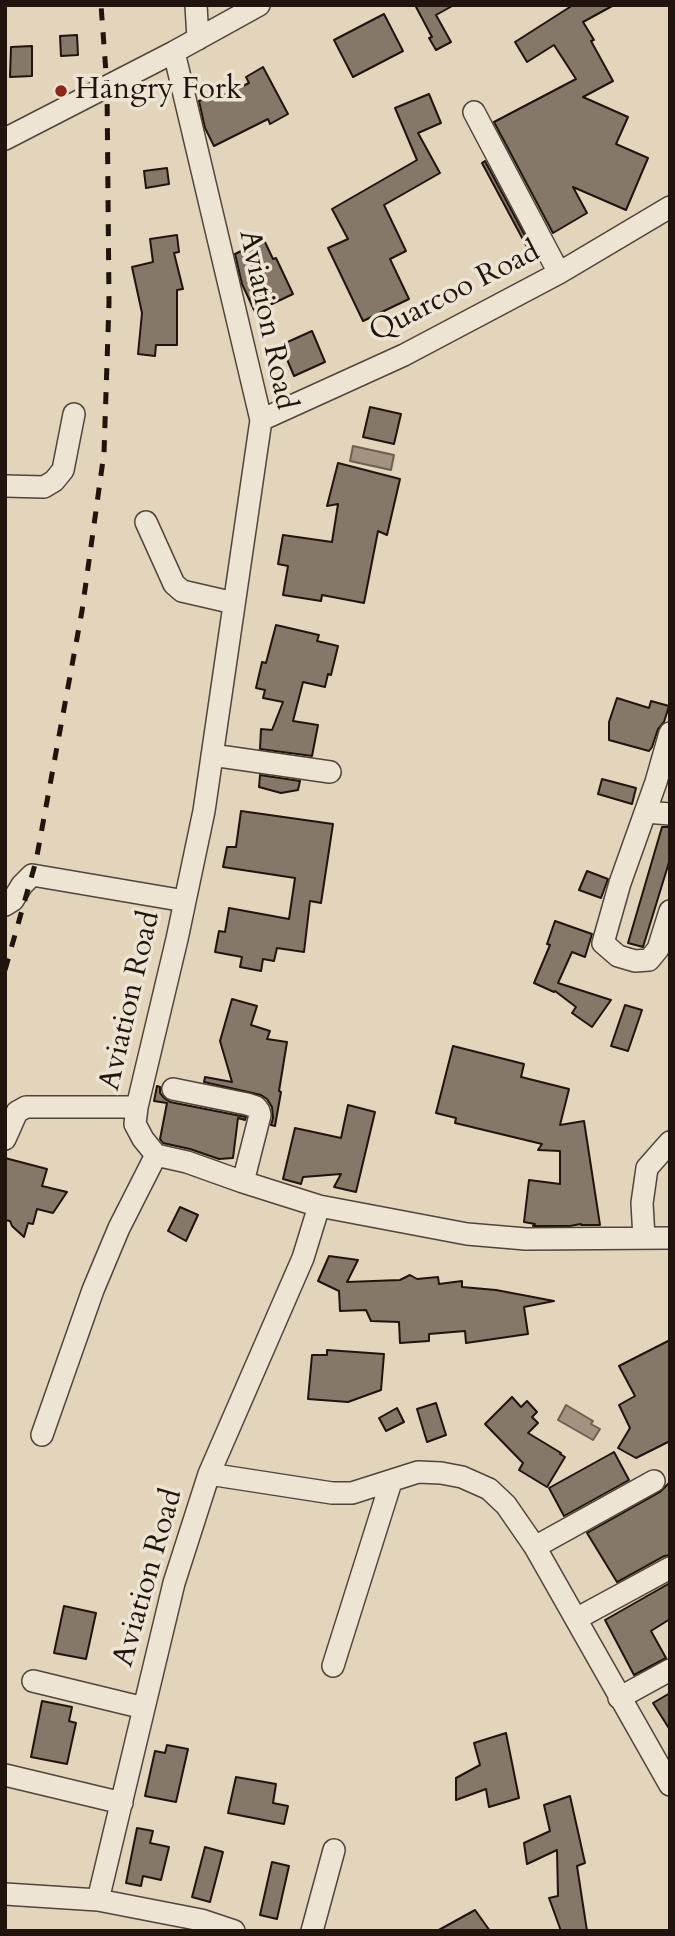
<!DOCTYPE html>
<style>
body{margin:0}
#map{position:relative;width:675px;height:1936px;overflow:hidden;background:#e3d5bc;font-family:Cardo,serif}
canvas{display:block}
.frame{position:absolute;inset:0;border:7px solid #20140d;pointer-events:none}
</style>
<div id="map">
<canvas width="675" height="1936"></canvas>
<div class="frame"></div>
</div>
<script>
const ctx = document.querySelector('canvas').getContext('2d');
ctx.lineJoin = 'round';
function paint(path, color) { ctx.fillStyle = color; ctx.fill(path, 'evenodd'); }
const poly = rows => new Path2D(rows.map(r => 'M' + r).join(''));
function trace(path, color, width, dash) { ctx.strokeStyle = color; ctx.lineWidth = width; ctx.lineCap = dash ? 'butt' : 'round'; ctx.setLineDash(dash || []); ctx.stroke(path); }
function label(font, color, halo, rows, align = 'center') {
  ctx.font = font + ' Cardo,serif'; ctx.lineWidth = 7; ctx.setLineDash([]); ctx.textBaseline = 'middle'; ctx.strokeStyle = halo; ctx.fillStyle = color; for (const [text, x, y, turn = 0] of rows) {
    ctx.save(); ctx.translate(x, y); ctx.rotate((+turn || 0) * Math.PI / 180); ctx.textAlign = isNaN(turn) ? turn : align; if (halo) ctx.strokeText(text, 0, 0); ctx.fillText(text, 0, 0); ctx.restore();
  }
}
const water = poly([
 [353,446,394,455,391,470,350,461,353,446],
 [566,1405,593,1421,591,1424,600,1429,593,1440,558,1420,566,1405]
]);
const building = poly([
 [415,5,454,5,436,15,451,42,436,50,429,38,432,37,415,5],
 [573,5,614,5,583,22,594,40,591,41,613,81,583,97,628,117,616,144,648,158,626,210,573,187,587,213,553,233,494,122,576,79,554,45,527,62,515,42,573,5],
 [384,14,403,51,353,77,334,40,384,14],
 [77,35,78,55,61,56,60,36,77,35],
 [32,46,32,76,10,77,11,47,32,46],
 [263,67,288,114,270,124,268,119,214,146,205,128,199,101,212,95,214,100,249,83,246,77,263,67],
 [429,94,441,123,418,133,440,173,384,205,406,251,390,259,409,299,363,321,328,248,348,239,332,209,417,160,395,108,429,94],
 [485,161,530,245,527,247,482,163,485,161],
 [167,168,169,184,146,188,144,171,167,168],
 [177,235,179,252,174,253,183,289,177,290,177,345,156,345,155,356,138,354,142,313,132,267,153,262,150,239,177,235],
 [264,240,273,259,276,258,293,294,255,312,242,284,235,254,264,240],
 [312,331,325,362,294,376,281,345,312,331],
 [370,407,401,414,394,444,363,437,370,407],
 [338,463,400,479,387,535,378,531,364,603,322,595,321,601,283,595,288,566,278,564,283,535,332,542,338,504,327,506,338,463],
 [276,625,319,635,317,641,338,646,331,675,328,674,325,687,303,682,293,721,318,725,312,756,260,749,261,729,272,730,283,702,263,698,265,690,256,688,262,662,266,663,276,625],
 [617,698,649,708,651,701,669,706,664,722,658,729,652,747,649,751,609,740,609,722,617,698],
 [260,775,300,781,298,790,281,793,259,787,260,775],
 [602,779,636,788,632,804,598,794,602,779],
 [241,811,333,824,321,903,310,901,304,952,277,948,274,961,263,959,261,971,240,967,242,957,215,952,219,931,225,932,229,908,289,919,295,878,223,867,227,847,236,847,241,811],
 [662,827,670,827,670,859,643,947,628,943,662,827],
 [587,871,608,879,601,898,579,890,587,871],
 [555,921,592,934,585,957,572,952,558,983,611,1000,592,1027,572,1013,576,1007,555,991,554,992,534,983,550,945,547,944,555,921],
 [232,999,257,1006,251,1025,270,1031,267,1039,287,1042,279,1091,281,1092,275,1126,271,1125,273,1118,272,1107,267,1099,261,1095,204,1082,205,1077,232,1082,220,1041,232,999],
 [625,1005,642,1010,628,1051,611,1046,625,1005],
 [453,1046,524,1064,521,1077,569,1089,560,1125,584,1121,600,1225,581,1225,581,1224,570,1226,533,1226,535,1224,524,1222,529,1180,560,1184,560,1151,538,1150,542,1144,455,1123,456,1118,436,1113,453,1046],
 [157,1086,160,1087,160,1093,164,1098,170,1102,246,1117,245,1120,238,1118,233,1158,219,1159,190,1149,163,1143,160,1139,167,1103,154,1101,157,1086],
 [348,1105,375,1112,356,1192,334,1187,341,1174,303,1177,301,1184,283,1179,295,1128,341,1138,348,1105],
 [5,1158,47,1169,42,1186,67,1192,53,1213,37,1209,33,1224,28,1223,24,1237,12,1226,10,1221,5,1220,5,1158],
 [180,1207,198,1215,186,1241,168,1231,180,1207],
 [329,1256,358,1260,347,1282,400,1280,410,1275,417,1279,438,1277,439,1284,462,1281,462,1287,496,1290,554,1301,524,1307,528,1334,466,1343,465,1331,429,1334,429,1341,400,1343,399,1322,371,1321,366,1310,340,1311,339,1291,318,1281,329,1256],
 [670,1340,670,1441,636,1458,618,1448,630,1428,619,1405,635,1396,619,1366,670,1340],
 [327,1350,384,1354,381,1390,348,1402,308,1399,312,1355,327,1355,327,1350],
 [512,1397,521,1407,527,1401,537,1412,532,1417,538,1423,528,1433,561,1453,560,1454,565,1457,547,1487,519,1470,523,1463,485,1424,512,1397],
 [436,1403,446,1435,427,1442,417,1409,436,1403],
 [397,1408,404,1422,386,1431,379,1418,397,1408],
 [614,1452,629,1480,564,1516,549,1488,614,1452],
 [670,1482,670,1555,664,1556,617,1582,587,1533,660,1492,670,1482],
 [670,1583,670,1619,651,1631,666,1658,634,1675,605,1620,670,1583],
 [64,1606,96,1613,86,1659,54,1653,64,1606],
 [670,1693,670,1730,653,1703,670,1693],
 [42,1701,72,1707,69,1721,76,1723,67,1764,31,1757,42,1701],
 [506,1733,519,1798,489,1807,486,1789,456,1800,456,1778,480,1765,474,1743,506,1733],
 [167,1745,188,1749,176,1802,145,1796,155,1751,165,1753,167,1745],
 [236,1777,276,1784,273,1803,288,1806,284,1824,228,1813,236,1777],
 [570,1796,585,1863,577,1866,587,1931,561,1931,549,1898,558,1896,557,1850,527,1864,524,1843,550,1831,544,1805,570,1796],
 [137,1828,153,1831,150,1843,169,1847,161,1880,143,1876,141,1886,126,1883,137,1828],
 [205,1847,223,1852,210,1902,192,1897,205,1847],
 [272,1862,289,1866,277,1919,260,1915,272,1862],
 [475,1910,490,1931,437,1931,475,1910]
]);
const minor = poly([
 [196,5,198,39],
 [174,52,261,420,204,811,177,939,137,1107,135,1124,143,1139,156,1155,187,1162,243,1182,319,1206,467,1234,526,1239,670,1238],
 [474,112,559,273],
 [5,139,174,52,259,5],
 [261,420,404,355,559,273,670,207],
 [5,486,44,487,54,481,63,470,74,414],
 [146,522,174,584,182,591,234,603],
 [670,733,656,782,620,883,603,943,618,956,635,961,649,960,658,949,670,911],
 [212,755,330,772],
 [646,812,670,814],
 [5,905,13,900,22,885,32,875,185,901],
 [173,1089,247,1104,256,1107,259,1111,260,1115,243,1182],
 [5,1139,17,1112,26,1107,137,1107],
 [644,1238,642,1203,647,1168,670,1142],
 [42,1435,93,1290,119,1228,156,1155],
 [209,1474,332,1493,352,1493,418,1472,441,1473,462,1477,489,1489,506,1505,535,1547,670,1785],
 [535,1547,654,1481],
 [576,1619,670,1568],
 [333,1666,391,1482],
 [33,1681,144,1708],
 [619,1698,670,1670],
 [5,1775,122,1803],
 [5,1894,98,1900,201,1920,234,1931],
 [98,1900,174,1583,209,1474,303,1258,319,1206],
 [312,1931,334,1850]
]);
const rail = poly([
 [5,970,36,861,82,611,104,453,109,303,107,86,101,5]
]);
const markers = [
 [61,91,7,"#8f2418"]
];
const poiNames = [
 ["Hangry Fork",75,91]
];
const streetNames = [
 ["Quarcoo Road",455,293,-27],
 ["Aviation Road",266,320,78],
 ["Aviation Road",131,1001,-77],
 ["Aviation Road",149,1578,-74]
];
paint(water, '#a19380');
trace(water, '#6d6052', 2);
paint(building, '#857868');
trace(building, '#20140d', 2);
trace(minor, '#514439', 24);
trace(minor, '#ede4d3', 21);
trace(rail, '#20140d', 5, [12, 12]);
for (const [x, y, r, color] of markers) { const dot = new Path2D(); dot.arc(x, y, r, 0, 2 * Math.PI); ctx.fillStyle = color; ctx.fill(dot); trace(dot, '#ede4d3', 2.5); }
label('30px', '#20140d', '#ede4d3', poiNames, 'left');
label('30px', '#20140d', '#ede4d3', streetNames);
</script>
